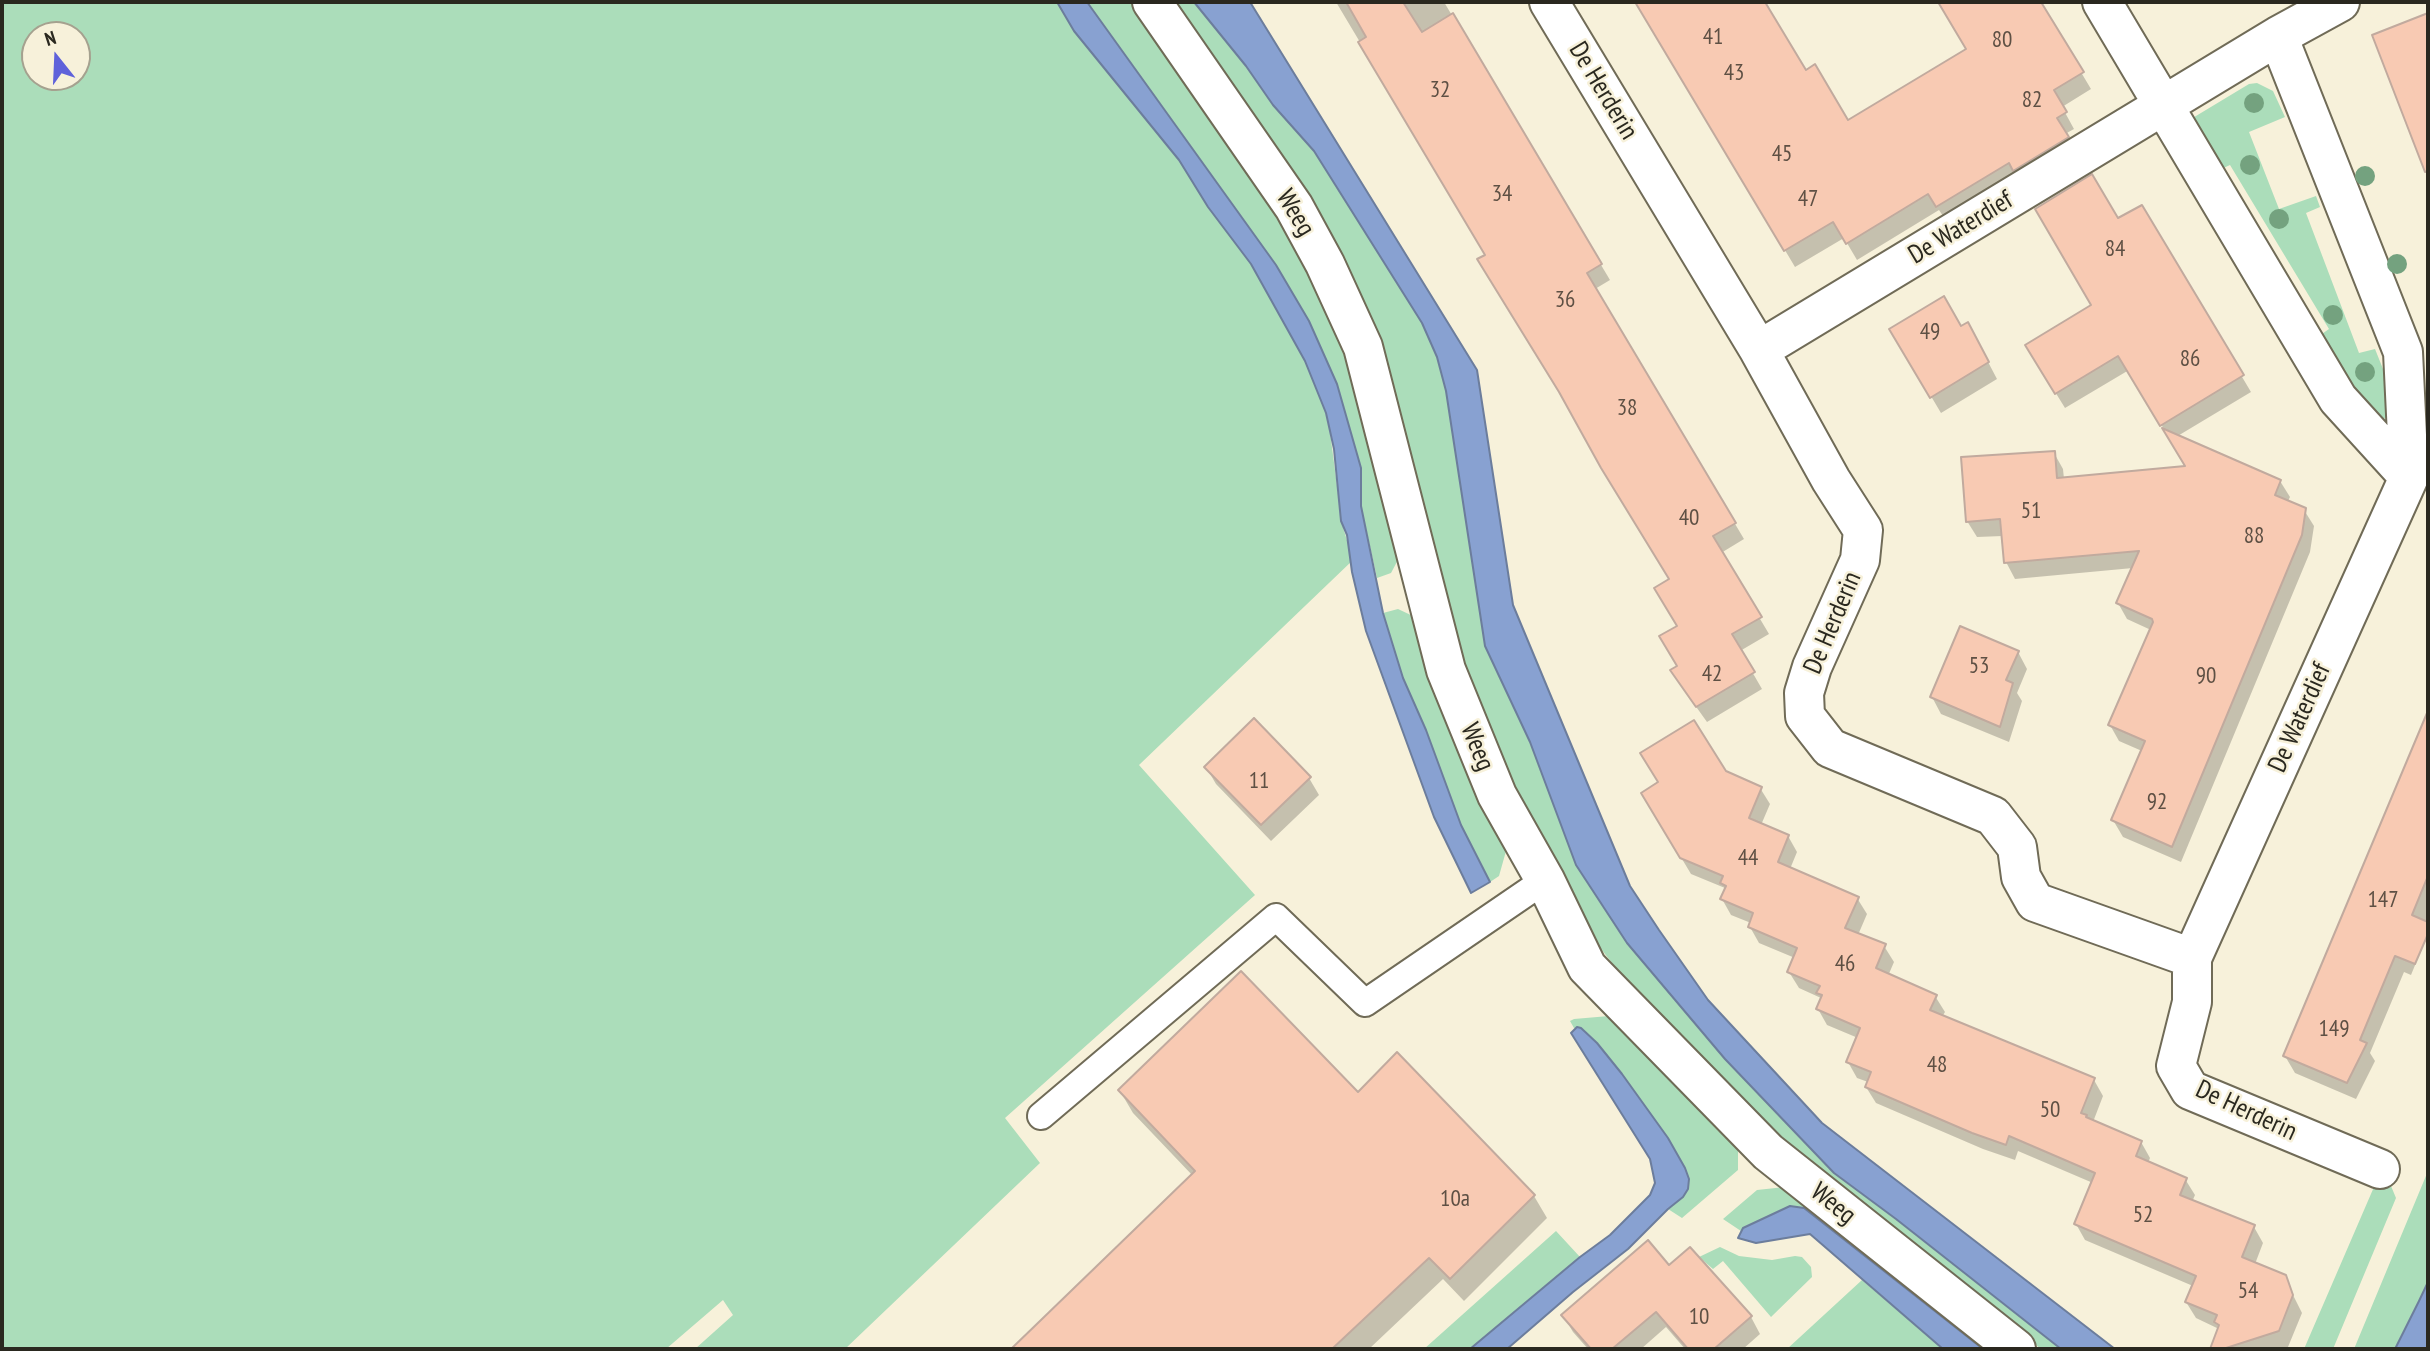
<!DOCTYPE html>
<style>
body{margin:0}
#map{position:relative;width:2430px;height:1351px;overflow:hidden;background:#f7f1da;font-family:"PT Sans Narrow",sans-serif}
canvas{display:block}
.frame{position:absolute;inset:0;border:4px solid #2a281f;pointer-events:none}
.north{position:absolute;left:21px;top:21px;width:70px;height:70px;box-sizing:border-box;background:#f7f1da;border:2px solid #a5a18f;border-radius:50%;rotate:342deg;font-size:19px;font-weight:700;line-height:28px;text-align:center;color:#2a281f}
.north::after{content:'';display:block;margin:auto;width:24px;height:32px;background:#5f62da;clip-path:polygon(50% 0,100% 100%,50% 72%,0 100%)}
</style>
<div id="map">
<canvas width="2430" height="1351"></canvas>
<div class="frame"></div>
<div class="north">N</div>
</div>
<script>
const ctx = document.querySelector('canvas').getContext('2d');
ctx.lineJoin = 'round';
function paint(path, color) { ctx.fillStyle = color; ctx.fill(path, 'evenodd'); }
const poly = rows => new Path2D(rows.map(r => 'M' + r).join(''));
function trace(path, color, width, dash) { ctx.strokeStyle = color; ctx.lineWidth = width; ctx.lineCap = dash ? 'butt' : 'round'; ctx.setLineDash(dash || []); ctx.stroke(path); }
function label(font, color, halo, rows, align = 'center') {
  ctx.font = font + ' "PT Sans Narrow",sans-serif'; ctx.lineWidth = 5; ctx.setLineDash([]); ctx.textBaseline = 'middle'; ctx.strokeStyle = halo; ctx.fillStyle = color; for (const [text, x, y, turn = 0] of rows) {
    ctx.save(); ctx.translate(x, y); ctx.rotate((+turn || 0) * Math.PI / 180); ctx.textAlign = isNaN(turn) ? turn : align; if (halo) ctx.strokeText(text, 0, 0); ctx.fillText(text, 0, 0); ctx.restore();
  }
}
const green = poly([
 [2,2,1075,2,1308,338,1330,432,1342,524,1353,560,1139,765,1255,895,1005,1118,1040,1163,845,1349,695,1349,733,1315,723,1300,666,1349,2,1349],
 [35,35,77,35,77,77,35,77],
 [1087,2,1137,2,1271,197,1346,343,1399,558,1391,573,1377,578,1361,506,1361,468,1337,384,1276,265],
 [1169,2,1194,2,1246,66,1273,105,1314,151,1422,323,1437,357,1446,391,1485,646,1530,742,1576,865,1627,943,1725,1059,1834,1173,1896,1219,2061,1349,2041,1349,1775,1138,1652,1015,1595,941,1542,855,1468,693,1408,458],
 [2257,83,2273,91,2285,117,2249,132,2279,209,2316,196,2320,207,2306,213,2359,353,2375,349,2395,399,2390,414,2384,419,2376,421,2316,338,2329,329,2230,165,2217,171,2186,122,2249,84],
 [1398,609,1415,617,1508,844,1499,876,1490,882,1461,825,1426,730,1403,679,1383,613],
 [1609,1016,1738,1143,1738,1170,1682,1218,1668,1209,1683,1197,1685,1168,1668,1138,1597,1043,1581,1028,1574,1028,1570,1021,1574,1019],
 [2428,1171,2428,1282,2395,1349,2354,1349],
 [2377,1180,2391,1186,2396,1198,2333,1349,2304,1349],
 [1794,1186,2002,1349,1983,1349,1804,1208,1790,1206,1743,1228,1741,1231,1723,1219,1757,1190],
 [1556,1231,1580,1257,1470,1349,1424,1349],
 [1720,1247,1739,1256,1772,1260,1795,1256,1802,1257,1811,1267,1812,1277,1771,1317,1723,1261,1713,1269,1699,1257],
 [1862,1280,1943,1349,1787,1349]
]);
const water = poly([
 [1057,2,1087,2,1276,265,1309,321,1337,384,1361,468,1361,506,1383,613,1403,678,1426,730,1461,825,1490,882,1471,893,1434,817,1366,631,1352,572,1347,535,1341,521,1334,449,1326,413,1305,361,1251,264,1208,207,1179,160,1074,31,1057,2],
 [1194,2,1250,2,1477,370,1513,605,1630,886,1659,930,1708,1000,1822,1123,2115,1349,2061,1349,1896,1219,1834,1173,1725,1059,1627,943,1576,865,1530,742,1485,646,1446,391,1437,357,1422,323,1314,151,1273,105,1246,66,1194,2],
 [1577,1027,1581,1028,1597,1043,1622,1074,1668,1138,1685,1168,1689,1179,1688,1189,1683,1197,1668,1209,1628,1249,1573,1292,1507,1349,1470,1349,1580,1257,1610,1235,1650,1195,1655,1183,1650,1159,1571,1033,1577,1027],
 [1790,1206,1804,1208,1983,1349,1943,1349,1810,1234,1756,1243,1738,1238,1743,1228,1790,1206],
 [2428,1282,2428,1349,2395,1349,2419,1301,2428,1282]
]);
const shadow = poly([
 [1336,2,1444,2,1610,280,1595,289,1744,539,1721,553,1769,634,1740,651,1762,689,1707,722,1682,687,1679,626,1671,580,1487,255],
 [1637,2,1763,2,1805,72,1847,122,1969,50,1940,2,2039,2,2091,89,2062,107,2074,129,2065,134,2077,154,1947,222,1939,210,1857,260,1844,238,1795,267],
 [2428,15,2428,175,2374,36],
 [2141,207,2251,392,2176,437,2280,481,2290,497,2287,503,2304,510,2314,526,2310,552,2181,862,2123,837,2113,820,2142,751,2119,741,2110,725,2151,630,2127,619,2118,603,2133,568,2015,579,2006,562,2003,536,1977,537,1967,521,2054,453,2063,469,2064,479,2187,468,2129,370,2065,408,2036,361,2093,306,2118,221],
 [1961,328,1977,341,1997,379,1941,413,1891,329],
 [2018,652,2027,669,2017,693,2022,701,2009,742,1941,714,1932,697],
 [2428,714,2428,915,2423,928,2427,936,2411,975,2404,972,2370,1053,2375,1061,2356,1099,2295,1073,2285,1056],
 [1206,767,1309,778,1319,795,1271,841,1216,784],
 [1760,788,1770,804,1761,825,1788,836,1797,852,1790,869,1857,898,1867,914,1858,935,1884,946,1894,962,1888,976,1935,996,1945,1012,1942,1017,2094,1080,2103,1096,2093,1122,2141,1142,2150,1158,2148,1163,2185,1179,2195,1195,2192,1202,2254,1227,2263,1243,2255,1264,2284,1277,2302,1313,2288,1347,2281,1349,2212,1349,2219,1329,2196,1318,2186,1302,2193,1286,2085,1240,2076,1224,2093,1183,2018,1151,2015,1160,1983,1149,1876,1103,1866,1087,1868,1082,1857,1078,1848,1062,1858,1038,1827,1025,1818,1009,1821,998,1799,988,1789,972,1795,958,1759,943,1750,927,1751,923,1731,915,1722,899,1725,888,1691,874,1643,794],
 [1120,1091,1358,1095,1534,1196,1547,1218,1464,1301,1443,1279,1369,1349,1013,1349,1193,1176,1133,1113],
 [1690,1249,1751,1317,1760,1334,1743,1349,1685,1349,1666,1327,1641,1349,1588,1349,1573,1332,1563,1315,1669,1267]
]);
const building = poly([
 [1346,2,1403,2,1422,32,1453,13,1602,264,1587,273,1736,523,1713,536,1762,617,1732,634,1755,672,1696,707,1670,670,1677,666,1659,636,1677,626,1654,588,1669,579,1601,468,1559,392,1477,259,1485,255,1358,42,1366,37,1346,2],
 [1635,2,1765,2,1806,70,1815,64,1848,120,1966,49,1938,2,2041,2,2084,72,2054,90,2067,112,2057,118,2069,137,2013,171,2009,163,1936,207,1928,194,1846,244,1833,222,1784,251,1635,2],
 [2428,13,2428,171,2425,172,2372,35,2428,13],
 [2092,174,2118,218,2142,205,2244,375,2160,426,2118,356,2055,394,2025,345,2091,305,2035,209,2092,174],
 [1944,296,1961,326,1968,322,1989,362,1930,398,1889,329,1944,296],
 [2162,428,2281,480,2275,495,2306,508,2302,535,2172,847,2111,820,2145,741,2108,725,2153,622,2152,619,2116,603,2139,551,2004,563,2000,519,1966,522,1961,457,2055,451,2057,478,2185,466,2162,428],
 [1960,626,2019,651,2006,680,2013,683,2000,727,1930,697,1960,626],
 [2427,713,2428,876,2412,915,2428,922,2428,934,2415,964,2395,956,2360,1040,2367,1043,2347,1083,2283,1056,2427,713],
 [1254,718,1311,777,1261,825,1204,767,1254,718],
 [1694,720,1726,771,1762,787,1749,818,1789,835,1778,862,1859,897,1845,928,1886,944,1876,968,1937,995,1930,1010,2095,1078,2081,1113,2087,1115,2086,1117,2142,1141,2136,1156,2187,1178,2180,1195,2255,1225,2242,1257,2286,1275,2293,1295,2279,1331,2223,1349,2210,1349,2219,1325,2214,1322,2217,1315,2185,1302,2196,1276,2074,1224,2095,1173,2009,1136,2006,1145,1972,1133,1865,1087,1871,1072,1846,1062,1860,1028,1816,1009,1822,995,1816,993,1820,986,1787,972,1797,948,1748,927,1753,913,1720,899,1726,886,1720,883,1723,876,1680,858,1641,793,1658,782,1640,753,1694,720],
 [1241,971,1358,1092,1397,1052,1535,1195,1450,1279,1429,1258,1332,1349,1011,1349,1195,1171,1118,1090,1241,971],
 [1648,1240,1669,1265,1690,1247,1752,1316,1714,1349,1688,1349,1656,1312,1612,1349,1591,1349,1561,1315,1648,1240]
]);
const lane = poly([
 [1041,1116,1276,917,1365,1003,1545,880]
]);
const street = poly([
 [1152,2,1294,207,1325,264,1363,347,1446,670,1497,795,1545,880,1587,967,1768,1152,2016,1349],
 [1549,2,1759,350,1831,480,1863,530,1860,560,1812,667,1804,693,1805,716,1830,748,1993,816,2017,847,2021,877,2035,902,2192,958,2192,1002,2176,1066,2190,1090,2380,1169],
 [2102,2,2338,399,2409,477],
 [1759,350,2278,36,2340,2],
 [2192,958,2409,477,2403,352,2278,36]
]);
const trees = [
 [2254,103],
 [2250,165],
 [2365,176],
 [2279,219],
 [2397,264],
 [2333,315],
 [2365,372]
];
const numberNames = [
 ["41",1713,37],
 ["80",2002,40],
 ["43",1734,73],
 ["32",1440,90],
 ["82",2032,100],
 ["45",1782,154],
 ["34",1502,194],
 ["47",1808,199],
 ["84",2115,249],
 ["36",1565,300],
 ["49",1930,332],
 ["86",2190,359],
 ["38",1627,408],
 ["51",2031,511],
 ["40",1689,518],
 ["88",2254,536],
 ["53",1979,666],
 ["42",1712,674],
 ["90",2206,676],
 ["11",1259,781],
 ["92",2157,802],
 ["44",1748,858],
 ["147",2383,900],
 ["46",1845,964],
 ["149",2334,1029],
 ["48",1937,1065],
 ["50",2050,1110],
 ["10a",1455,1199],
 ["52",2143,1215],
 ["54",2248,1291],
 ["10",1699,1317]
];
const streetNames = [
 ["De Herderin",1603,91,59],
 ["Weeg",1295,213,59],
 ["De Waterdief",1961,228,-31],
 ["De Herderin",1833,623,-67],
 ["De Waterdief",2300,718,-66],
 ["Weeg",1477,747,68],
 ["De Herderin",2246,1111,25],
 ["Weeg",1833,1204,39]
];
paint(green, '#abddba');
paint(water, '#88a1d1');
trace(water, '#6c7d9c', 2);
paint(shadow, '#0003');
paint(building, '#f8cab3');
trace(building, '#c1aa9e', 2);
trace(lane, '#706b57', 30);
trace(street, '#706b57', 42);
trace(lane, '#fff', 26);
trace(street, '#fff', 38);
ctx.fillStyle = '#74a27f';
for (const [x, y] of trees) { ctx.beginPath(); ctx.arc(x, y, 10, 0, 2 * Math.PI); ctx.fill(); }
label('23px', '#5e5044', null, numberNames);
label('26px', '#2a281f', '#f7f1da', streetNames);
</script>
